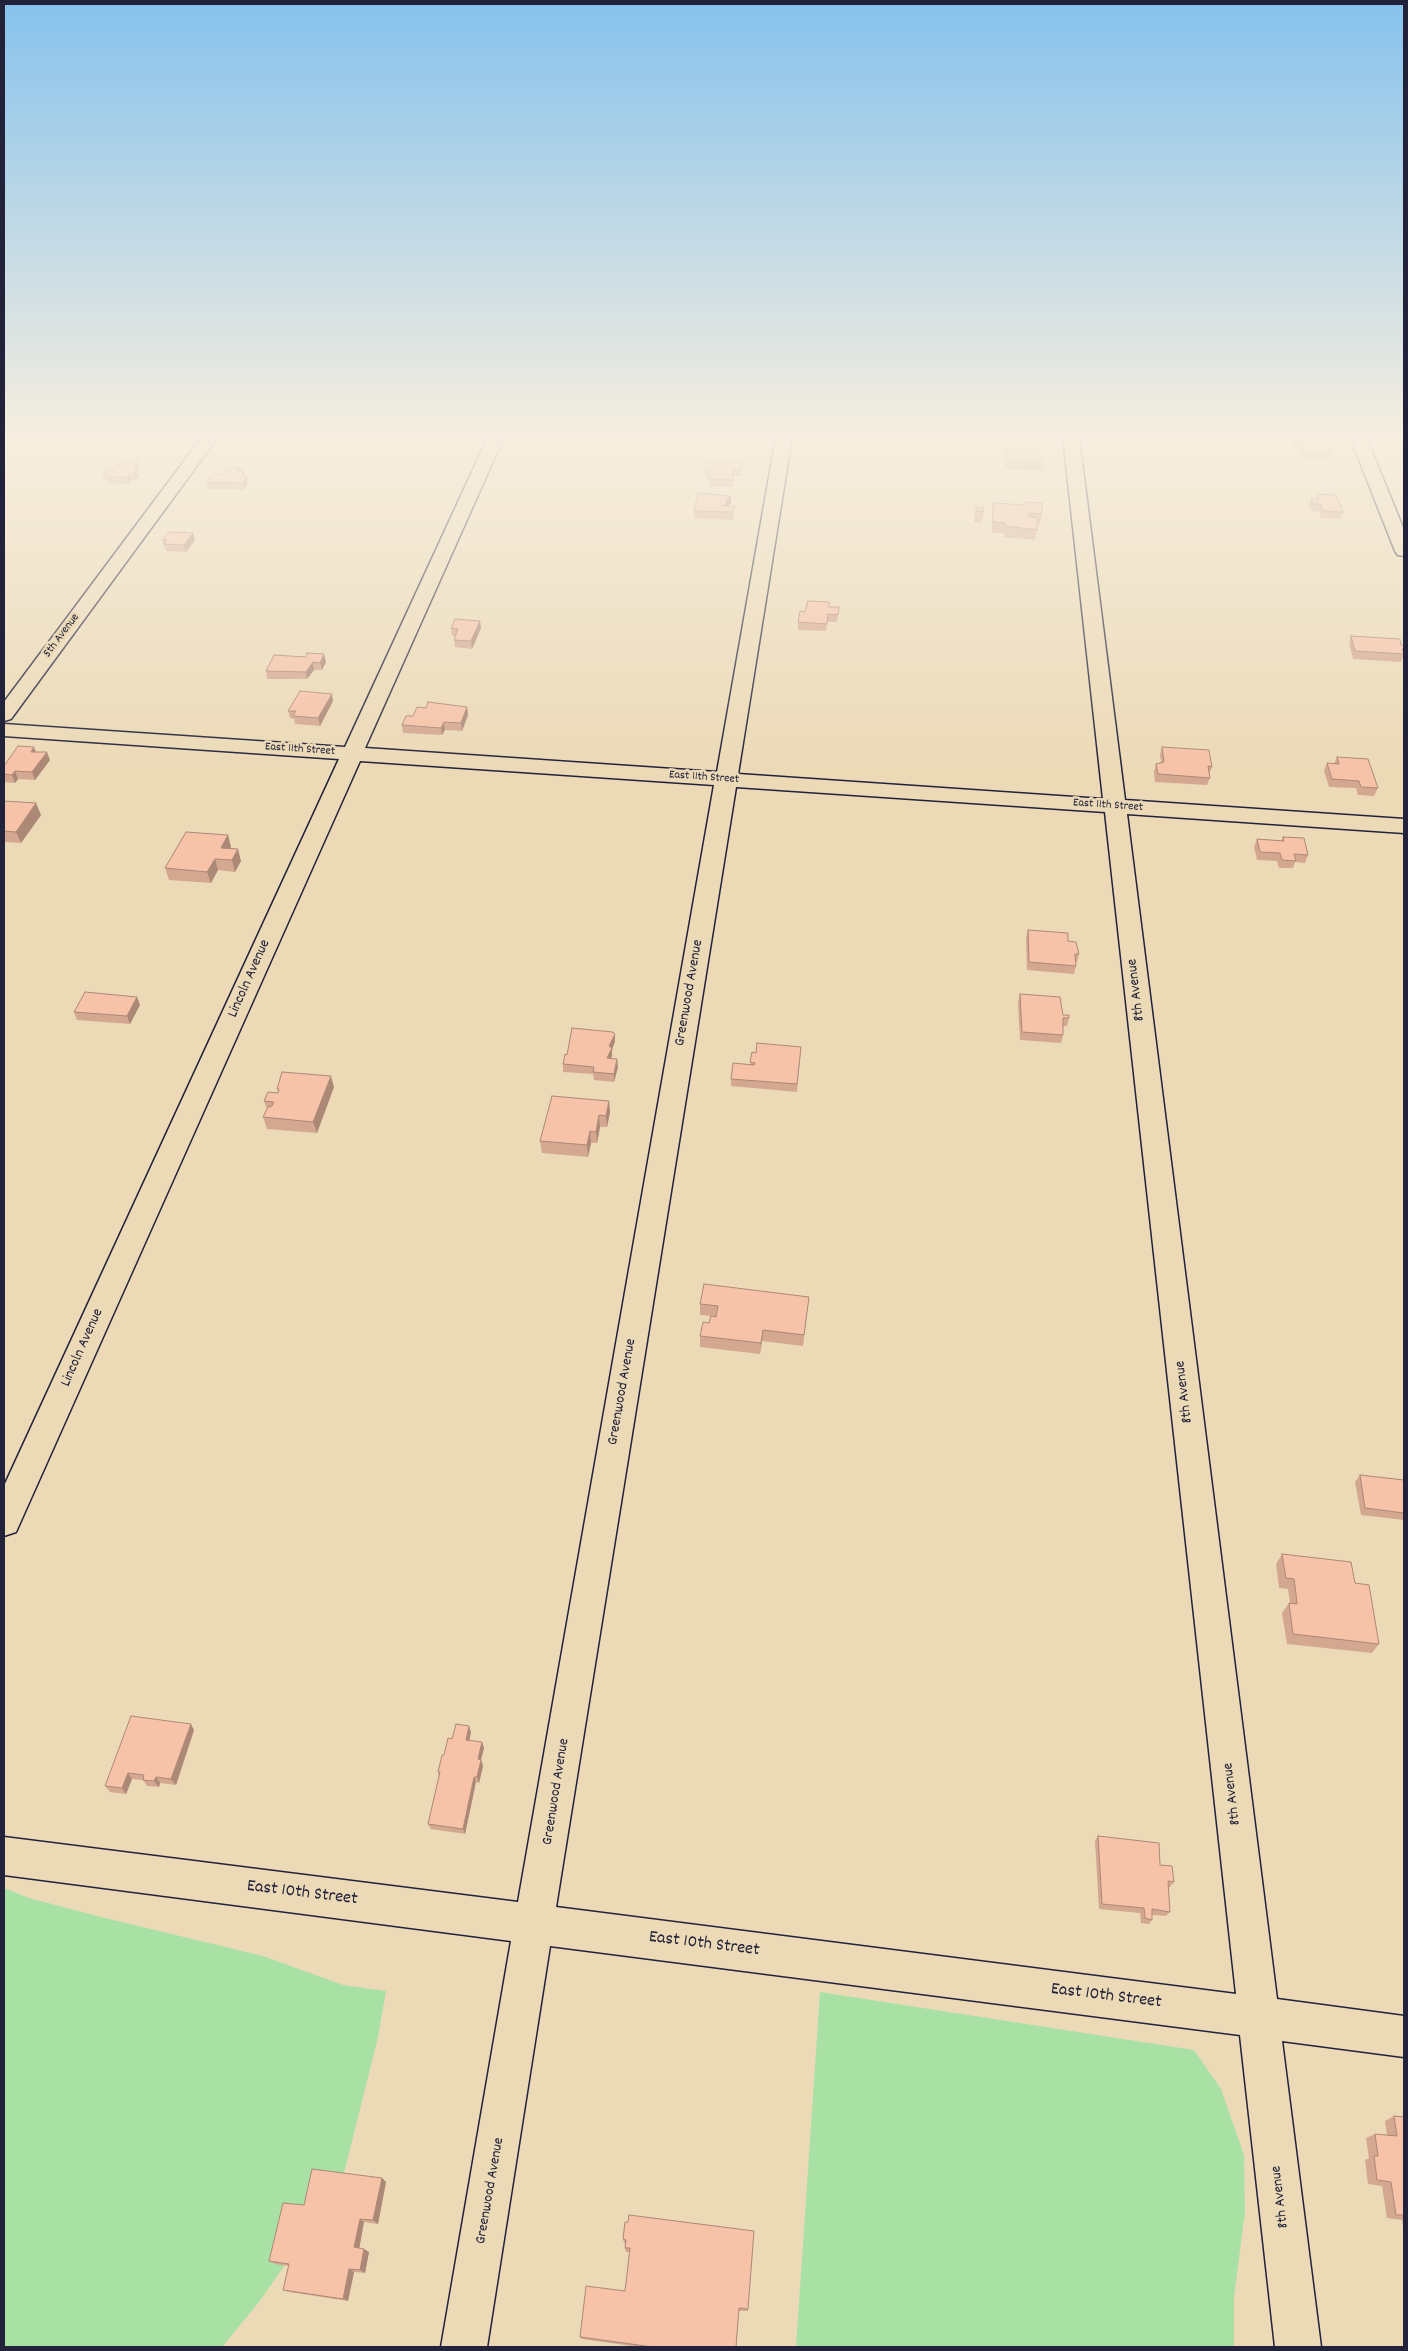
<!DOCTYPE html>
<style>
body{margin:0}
#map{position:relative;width:1408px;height:2351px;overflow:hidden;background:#ecdab7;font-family:Dekko,sans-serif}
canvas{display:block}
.frame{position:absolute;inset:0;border:5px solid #22223b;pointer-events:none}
</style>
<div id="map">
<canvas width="1408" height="2351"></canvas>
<div class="frame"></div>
</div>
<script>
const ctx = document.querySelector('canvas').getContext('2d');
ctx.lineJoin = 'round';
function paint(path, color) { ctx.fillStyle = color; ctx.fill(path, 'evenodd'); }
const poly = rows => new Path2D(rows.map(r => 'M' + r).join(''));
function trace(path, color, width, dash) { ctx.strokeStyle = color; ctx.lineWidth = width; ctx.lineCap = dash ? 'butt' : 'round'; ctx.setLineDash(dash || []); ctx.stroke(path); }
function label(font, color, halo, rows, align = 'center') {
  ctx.font = font + ' Dekko,sans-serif'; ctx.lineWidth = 5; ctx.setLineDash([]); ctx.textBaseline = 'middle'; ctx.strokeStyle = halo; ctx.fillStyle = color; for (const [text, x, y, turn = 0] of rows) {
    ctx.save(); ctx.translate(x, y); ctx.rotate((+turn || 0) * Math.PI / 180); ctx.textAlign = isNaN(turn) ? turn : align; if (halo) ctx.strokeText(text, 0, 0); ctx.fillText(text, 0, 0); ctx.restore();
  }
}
const green = poly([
 [4,1888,29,1898,101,1917,263,1956,343,1985,386,1991,378,2037,341,2185,259,2302,222,2347,4,2347],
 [820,1992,1194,2050,1221,2089,1244,2155,1245,2212,1234,2297,1234,2347,796,2347]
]);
const minor = poly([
 [202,437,218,437,11,719,4,721,4,702,202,437],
 [488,437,504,437,365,748,717,772,776,437,792,437,738,774,1103,799,1063,437,1079,437,1125,800,1404,819,1404,833,1127,814,1277,1999,1404,2016,1404,2057,1282,2041,1321,2347,1275,2347,1240,2035,550,1946,487,2347,441,2347,511,1941,4,1875,4,1837,518,1902,714,785,360,761,16,1532,4,1536,4,1486,339,759,4,736,4,724,345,747,488,437],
 [736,787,1105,812,1236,1994,556,1907,736,787],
 [1350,437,1366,437,1404,530,1404,556,1398,555,1395,551,1350,437]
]);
const wall = poly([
 [1298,437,1321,437,1322,440,1329,445,1328,447,1331,452,1329,459,1302,458,1299,451,1293,450,1291,446,1293,439,1297,439],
 [1402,441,1404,441,1404,459,1402,459,1400,448],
 [1005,451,1044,464,1043,471,1005,469,1004,458],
 [119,461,139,468,137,472,139,476,135,480,132,480,129,484,108,483,107,481,104,480,102,473,117,467,116,465],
 [743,463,741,476,733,476,734,487,709,486,710,477,705,477,705,470],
 [241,471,245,476,248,483,244,490,208,489,206,482,221,475],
 [1318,494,1343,512,1340,519,1321,518,1319,512,1311,511,1309,506,1311,499,1316,499],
 [1025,502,1042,514,1040,524,1037,524,1037,530,1035,540,1004,537,1004,533,992,533,992,514,993,503,1024,505],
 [731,503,727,506,734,514,733,520,694,518,694,511],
 [976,507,984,511,982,522,974,522],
 [162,540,195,540,186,552,166,551],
 [829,607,839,607,837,622,827,622,826,631,798,630,798,622,805,612],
 [451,628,481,628,472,649,455,647,454,640,455,636,452,636],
 [1351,636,1404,645,1404,655,1401,662,1353,659,1349,643],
 [274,655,326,662,322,670,314,670,307,679,267,679,266,671],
 [333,701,320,726,295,724,294,719,290,718,288,711],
 [467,707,468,715,462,731,445,730,442,735,403,733,402,725,426,708],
 [1162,747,1212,767,1209,774,1210,778,1207,785,1155,782,1154,772,1156,764,1161,762,1160,755],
 [36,752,50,760,35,780,18,779,15,783,4,782,4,766],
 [1337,757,1378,788,1374,796,1358,795,1356,788,1329,787,1324,771,1327,763,1334,764],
 [4,801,41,815,21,843,4,842],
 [228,835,231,847,230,849,241,861,235,872,218,870,211,883,169,880,165,868],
 [1283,837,1308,855,1305,863,1295,862,1293,868,1279,868,1277,861,1257,860,1254,847,1257,839,1281,841],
 [1028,930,1068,941,1079,954,1077,962,1075,962,1076,966,1074,974,1027,970,1026,938],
 [1020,994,1069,1018,1067,1026,1063,1026,1063,1035,1061,1043,1020,1040,1018,1002],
 [137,997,140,1005,130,1024,77,1020,74,1012],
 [615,1041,612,1050,612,1056,611,1058,618,1067,614,1082,594,1080,593,1074,563,1072,563,1064,567,1055],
 [801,1047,797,1092,731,1086,731,1079,750,1065,752,1052,756,1053],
 [334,1087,317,1133,267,1129,263,1117,267,1109,264,1101,278,1093,278,1092,277,1089],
 [609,1101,610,1112,607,1127,600,1127,597,1143,591,1143,588,1157,542,1153,540,1141],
 [809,1297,803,1346,762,1341,760,1354,700,1347,700,1336,709,1323,711,1316,700,1315,700,1304],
 [1360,1475,1404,1480,1404,1520,1361,1515,1355,1482],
 [1282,1554,1355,1583,1379,1644,1372,1653,1287,1644,1282,1613,1289,1603,1290,1603,1288,1589,1279,1588,1276,1564],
 [194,1730,176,1785,160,1783,159,1787,147,1786,143,1780,132,1779,126,1794,110,1792,105,1786],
 [471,1732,469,1741,482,1742,484,1748,481,1760,483,1766,479,1783,476,1782,465,1834,431,1829,428,1824,439,1777,438,1772,452,1739],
 [1098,1836,1160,1865,1174,1882,1170,1887,1168,1887,1170,1912,1166,1916,1152,1915,1152,1920,1149,1924,1141,1923,1140,1913,1099,1909,1095,1841],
 [1394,2116,1404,2117,1404,2235,1402,2220,1387,2218,1382,2186,1368,2184,1365,2160,1369,2158,1366,2138,1375,2134,1387,2135,1385,2121],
 [382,2178,386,2182,378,2224,364,2222,359,2248,364,2249,369,2252,365,2273,354,2272,348,2301,289,2292,283,2290,289,2266,275,2264,269,2261,304,2205],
 [625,2222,748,2309,748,2311,739,2311,736,2347,639,2347,582,2339,580,2337,625,2291,630,2252,626,2252,625,2248,625,2243,624,2243,623,2239]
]);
const shadedWall = poly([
 [137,461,139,468,137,472,139,476,135,480,133,473,134,468],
 [240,467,242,474,244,471,246,478,247,476,248,483,244,490,241,476,238,471],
 [130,473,132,480,129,484,127,477],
 [731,496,731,503,726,507,721,506,726,500],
 [193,533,195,540,186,552,184,545],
 [480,621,481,628,472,649,471,641],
 [324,654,326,662,322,670,320,663],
 [313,662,314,670,307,679,306,672],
 [332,694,333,701,320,726,318,718],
 [467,707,468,715,462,731,461,723],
 [444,722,445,730,442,735,441,728],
 [34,747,37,755,31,752],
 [47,752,50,760,35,780,32,772],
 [15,771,18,779,15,783,12,775],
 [36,803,41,815,21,843,16,832],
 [228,835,231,847,224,860,221,848],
 [238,849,241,861,235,872,232,860],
 [215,859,218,870,211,883,207,872],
 [137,997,140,1005,130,1024,127,1016],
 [615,1034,615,1041,612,1050,612,1056,607,1066,607,1058,609,1046],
 [617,1059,618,1067,614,1082,614,1074],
 [331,1076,334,1087,317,1133,313,1122],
 [609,1101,610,1112,607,1127,606,1116],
 [599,1115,600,1127,597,1143,596,1132],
 [590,1131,591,1143,588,1157,587,1145],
 [763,1330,762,1341,760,1354,761,1343],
 [191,1724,194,1730,176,1785,171,1779],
 [469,1726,471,1732,468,1746,466,1740],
 [482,1742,484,1748,481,1760,483,1766,479,1783,477,1777,478,1759],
 [128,1773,132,1779,126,1794,122,1788],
 [156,1777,160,1783,159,1787,154,1781],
 [474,1777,476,1782,465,1834,463,1829],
 [382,2178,386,2182,378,2224,373,2220],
 [360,2219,364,2222,359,2250,354,2247],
 [364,2249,369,2252,365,2273,360,2270],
 [349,2269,354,2272,348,2301,343,2299]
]);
const building = poly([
 [1299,437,1321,437,1322,440,1327,440,1329,445,1323,445,1329,447,1331,452,1304,451,1301,444,1295,444,1293,439,1300,440,1299,437],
 [1402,441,1404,441,1404,449,1402,441],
 [1005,451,1042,452,1044,464,1006,462,1005,451],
 [119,461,137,461,134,468,137,469,133,473,130,473,127,477,106,476,108,474,102,473,105,469,120,466,121,465,116,465,119,461],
 [707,462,743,463,741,469,732,469,734,480,709,479,711,470,705,470,707,462],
 [227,467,240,467,238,471,244,471,241,476,247,476,242,483,206,482,212,474,221,475,227,467],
 [698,493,731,496,726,500,726,504,721,506,735,506,733,512,694,511,698,493],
 [1318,494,1336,495,1343,512,1323,511,1321,504,1313,504,1311,499,1319,499,1318,494],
 [1025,502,1042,503,1042,514,1028,513,1030,517,1037,518,1037,530,1005,526,1005,523,993,522,993,503,1025,505,1025,502],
 [976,507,984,508,984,511,976,511,976,507],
 [169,532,193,533,184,545,164,544,167,540,162,540,169,532],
 [808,601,829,602,829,607,839,607,838,615,828,614,827,624,798,622,800,611,805,612,808,601],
 [455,619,480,621,471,641,454,640,458,629,451,628,455,619],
 [1351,636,1400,639,1401,645,1404,645,1404,649,1402,649,1404,654,1355,651,1351,636],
 [307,653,324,654,320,663,313,662,306,672,266,671,274,655,306,657,307,653],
 [300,691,332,694,318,718,293,716,296,711,288,711,300,691],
 [428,702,467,707,461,723,444,722,441,728,402,725,406,716,413,716,417,707,426,708,428,702],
 [18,746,34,747,31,752,47,752,32,772,15,771,12,775,4,774,4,766,18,746],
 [1162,747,1209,750,1212,767,1208,766,1210,778,1158,774,1156,764,1164,762,1162,747],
 [1337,757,1368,759,1378,788,1361,787,1359,781,1332,779,1327,763,1339,764,1337,757],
 [4,801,36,803,16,832,4,831,4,801],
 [186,832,228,835,221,848,238,849,232,860,215,859,207,872,165,868,186,832],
 [1283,837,1304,838,1308,855,1294,854,1296,861,1282,860,1280,853,1260,852,1257,839,1284,841,1283,837],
 [1028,930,1068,933,1068,941,1076,942,1079,954,1075,954,1076,966,1029,962,1028,930],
 [85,992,137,997,127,1016,74,1012,85,992],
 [1020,994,1060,997,1063,1015,1069,1015,1069,1018,1063,1018,1063,1035,1022,1032,1020,994],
 [572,1028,613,1032,615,1034,609,1046,612,1048,607,1058,617,1059,614,1074,593,1072,594,1067,563,1064,565,1054,567,1055,572,1028],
 [757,1043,801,1047,797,1084,731,1079,733,1063,754,1065,755,1063,750,1062,752,1052,756,1053,757,1043],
 [282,1072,331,1076,313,1122,263,1117,268,1107,272,1106,274,1102,264,1101,268,1092,278,1093,279,1089,277,1089,282,1072],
 [552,1096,609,1101,606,1116,599,1115,596,1132,590,1131,587,1145,540,1141,552,1096],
 [704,1284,809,1297,804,1335,763,1330,761,1343,700,1336,703,1322,709,1323,711,1316,716,1317,718,1306,700,1304,704,1284],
 [1360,1475,1404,1480,1404,1513,1365,1508,1360,1475],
 [1282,1554,1351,1562,1355,1583,1369,1585,1379,1644,1293,1634,1289,1603,1297,1604,1296,1594,1294,1579,1286,1578,1282,1554],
 [131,1716,191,1724,171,1779,156,1777,154,1781,143,1780,144,1775,128,1773,122,1788,105,1786,131,1716],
 [456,1724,469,1726,466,1740,482,1742,478,1759,481,1760,477,1777,474,1777,463,1829,428,1824,440,1772,438,1772,442,1755,444,1755,448,1738,452,1739,456,1724],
 [1098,1836,1159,1843,1160,1865,1172,1866,1174,1882,1168,1881,1170,1912,1152,1909,1152,1920,1145,1918,1144,1908,1102,1904,1098,1836],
 [1394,2116,1404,2117,1404,2215,1396,2215,1391,2182,1377,2180,1374,2156,1378,2156,1375,2134,1397,2136,1394,2116],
 [312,2169,382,2178,373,2220,360,2219,354,2247,364,2249,360,2270,349,2269,343,2299,283,2290,289,2264,269,2261,283,2203,304,2205,312,2169],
 [629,2215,754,2231,748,2309,739,2308,736,2347,653,2347,580,2337,586,2286,625,2291,630,2248,625,2248,626,2240,623,2239,625,2222,628,2222,629,2215]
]);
const farStreetnames = [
 ["5th Avenue",62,636,-53],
 ["East 11th Street",300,750,4],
 ["East 11th Street",704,778,4],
 ["East 11th Street",1108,806,4]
];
const streetNames = [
 ["Lincoln Avenue",250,979,-66],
 ["8th Avenue",1137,990,-97],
 ["Greenwood Avenue",690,993,-80],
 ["Lincoln Avenue",83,1348,-66],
 ["Greenwood Avenue",623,1392,-80],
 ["8th Avenue",1185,1392,-97],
 ["Greenwood Avenue",557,1792,-81],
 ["8th Avenue",1233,1794,-97],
 ["Greenwood Avenue",491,2191,-80],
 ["8th Avenue",1281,2197,-97]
];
const nearStreetnames = [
 ["East 10th Street",302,1894,7],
 ["East 10th Street",704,1945,7],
 ["East 10th Street",1106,1997,7]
];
paint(green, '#a9e1a5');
trace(minor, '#22223b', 3);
paint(minor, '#ecdab7');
paint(wall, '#d4a790');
paint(shadedWall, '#ac8876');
paint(building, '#f6c2a8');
trace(building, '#ac8876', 1);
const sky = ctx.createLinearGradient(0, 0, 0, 766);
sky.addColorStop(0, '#86c2ed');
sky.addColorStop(0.57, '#f6eedf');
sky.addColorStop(1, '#f6eedf00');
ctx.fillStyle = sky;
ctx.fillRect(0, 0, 1408, 766);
label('12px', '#22223b', '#ecdab7', farStreetnames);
label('15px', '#22223b', '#ecdab7', streetNames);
label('18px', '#22223b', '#ecdab7', nearStreetnames);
</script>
